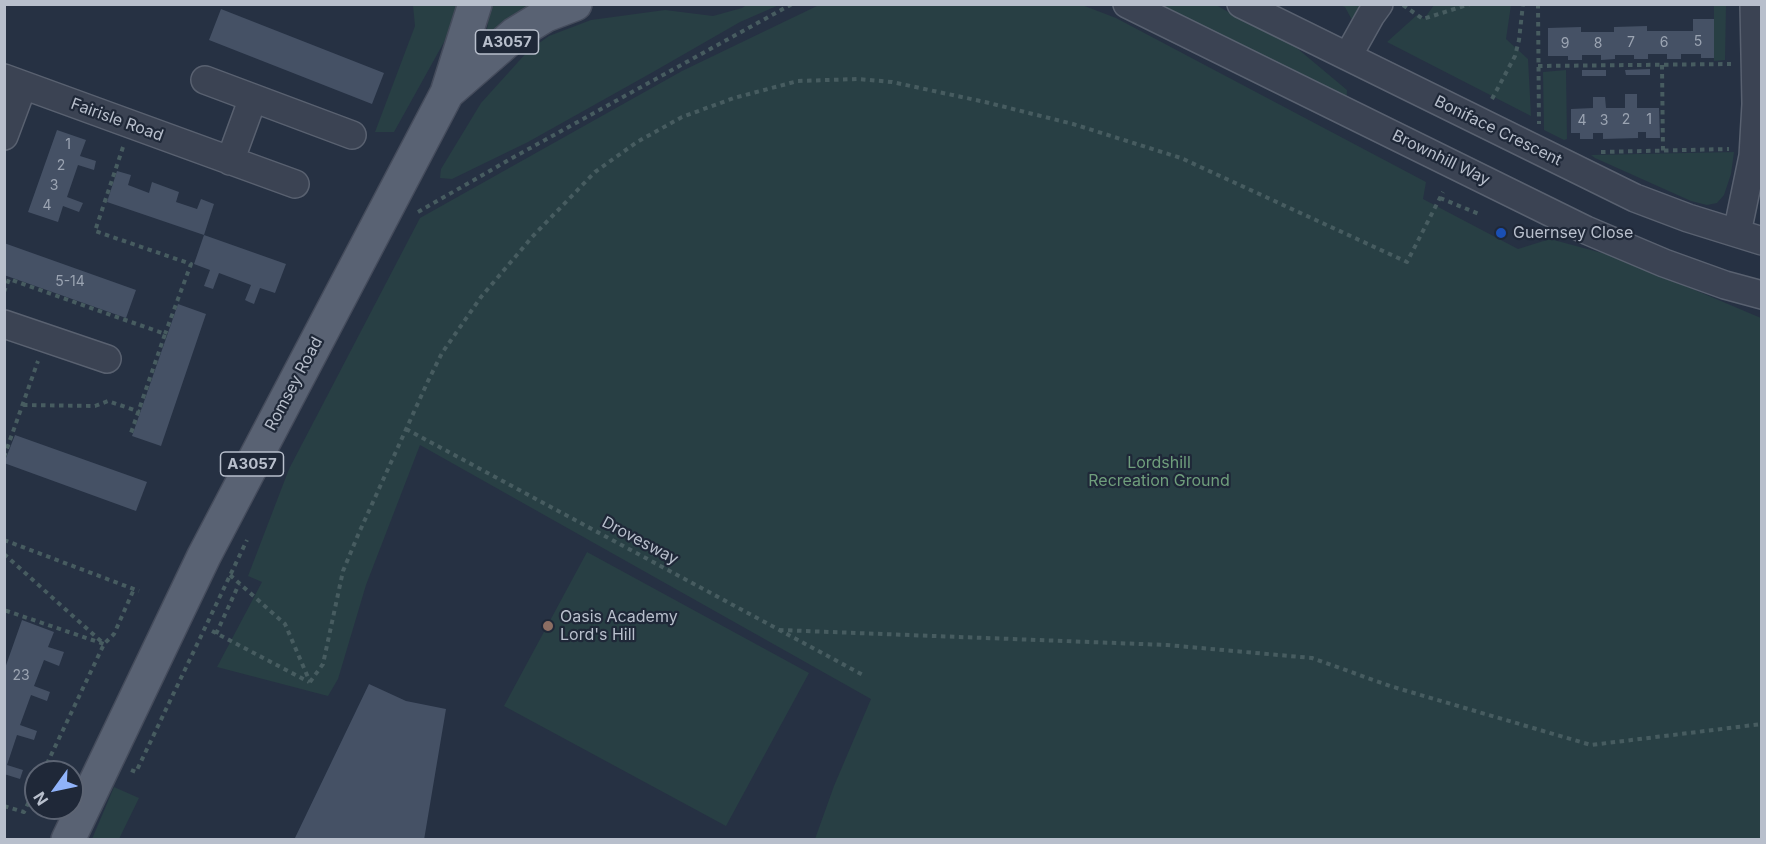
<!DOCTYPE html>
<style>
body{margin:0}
#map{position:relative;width:1766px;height:844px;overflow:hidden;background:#263143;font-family:Inter,sans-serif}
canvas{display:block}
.frame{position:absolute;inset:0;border:6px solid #b8bfcc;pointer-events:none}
.north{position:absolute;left:24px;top:760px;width:60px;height:60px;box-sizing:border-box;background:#1f2838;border:2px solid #5c6473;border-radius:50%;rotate:237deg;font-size:16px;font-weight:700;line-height:24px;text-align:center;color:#b8bfcc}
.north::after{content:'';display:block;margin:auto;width:21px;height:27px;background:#90b3fa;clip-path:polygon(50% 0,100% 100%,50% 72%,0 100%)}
</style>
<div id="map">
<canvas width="1766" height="844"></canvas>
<div class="frame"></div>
<div class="north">N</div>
</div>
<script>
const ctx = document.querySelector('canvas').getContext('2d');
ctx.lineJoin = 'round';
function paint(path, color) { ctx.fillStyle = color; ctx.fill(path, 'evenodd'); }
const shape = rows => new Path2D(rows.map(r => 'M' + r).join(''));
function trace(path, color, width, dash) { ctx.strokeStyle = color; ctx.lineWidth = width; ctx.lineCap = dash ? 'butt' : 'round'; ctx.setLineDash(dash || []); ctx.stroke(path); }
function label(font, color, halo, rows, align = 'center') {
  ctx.font = font + ' Inter,sans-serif'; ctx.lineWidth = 4.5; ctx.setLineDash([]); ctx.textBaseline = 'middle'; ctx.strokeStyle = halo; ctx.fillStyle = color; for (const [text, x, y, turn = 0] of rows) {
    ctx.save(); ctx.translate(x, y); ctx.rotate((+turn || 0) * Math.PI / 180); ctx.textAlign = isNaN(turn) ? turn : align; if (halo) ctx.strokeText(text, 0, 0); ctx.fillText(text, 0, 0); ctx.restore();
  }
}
const green = shape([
 [748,4,779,5,740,22,653,72,528,142,452,179,440,178,441,169,481,103,528,51,549,36,591,20,665,10,713,16,742,8],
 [413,5,460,5,449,33,394,132,375,132,415,26],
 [487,5,540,5,491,41,486,33,488,24],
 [819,5,1082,5,1116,18,1426,182,1423,199,1518,249,1550,239,1617,257,1761,318,1761,839,815,839,834,786,871,699,420,445,366,585,338,679,328,696,217,667,262,582,248,576,289,469,420,218,682,71],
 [1149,5,1216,5,1239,18,1292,44,1347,90,1346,107],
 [1339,5,1361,5,1352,20,1345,7],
 [1434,5,1511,5,1506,39,1528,59,1531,116,1387,42,1417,15,1424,19],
 [1714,5,1726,5,1725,60,1714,61],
 [1566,70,1567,139,1564,140,1544,130,1543,72],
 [1734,152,1731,174,1724,195,1717,203,1707,205,1691,201,1595,158,1591,155],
 [587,552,809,673,726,826,504,706],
 [114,787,139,798,119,839,92,839]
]);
const building = shape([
 [221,9,384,73,372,104,209,40],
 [1693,19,1714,19,1714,58,1701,58,1701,54,1681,54,1681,59,1667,59,1667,54,1648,54,1648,59,1634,59,1634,55,1615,55,1615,59,1601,60,1601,55,1582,55,1582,60,1568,60,1568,56,1548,56,1548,28,1581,27,1581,32,1614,32,1614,27,1647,26,1647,31,1693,31],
 [1650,69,1650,75,1626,75,1625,70],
 [1582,70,1606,70,1606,76,1582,76],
 [1625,94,1637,94,1637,108,1659,108,1660,138,1646,138,1646,132,1638,132,1638,138,1603,139,1603,133,1593,133,1593,139,1580,139,1580,133,1571,133,1571,109,1593,108,1593,97,1605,97,1606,108,1625,108],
 [57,130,86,140,80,156,96,161,94,170,78,165,67,197,83,203,79,212,63,206,58,222,28,212],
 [117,171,131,175,128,185,149,193,152,182,179,192,176,202,197,209,201,199,214,204,204,235,107,202],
 [204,235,286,264,275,293,260,288,254,304,249,302,245,300,251,285,219,273,213,289,204,286,210,270,194,264],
 [4,243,136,290,126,318,4,275],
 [178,304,206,314,161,446,132,436],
 [15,435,147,482,136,511,4,463],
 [22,620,54,632,48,647,64,652,59,666,44,660,34,686,50,692,47,701,31,695,20,725,37,731,34,740,17,735,7,765,23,770,20,779,4,774,4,671],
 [369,684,406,701,446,709,424,840,294,840]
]);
const path = shape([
 [1538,4,1539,124],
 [1403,5,1423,19,1470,4],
 [1662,65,1663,151],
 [1538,66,1731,64],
 [1492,99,1515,56,1519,40,1523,4],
 [123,147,95,231,191,264,165,334],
 [1601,152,1729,149],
 [1440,198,1479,214],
 [418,212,514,157,792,4],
 [4,292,9,279,165,334,131,433],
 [23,405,95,406,108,401,140,412],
 [406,429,863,675],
 [4,457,38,361],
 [4,540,139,591],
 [4,554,104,644,4,610],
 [230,575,285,624,310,682],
 [779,630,1167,645,1312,658,1390,686,1591,745,1762,724],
 [212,631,309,682],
 [216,634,239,584],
 [310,682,323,664,343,571,358,535,428,381,442,353,481,297,533,236,595,172,637,142,682,117,734,98,798,81,858,79,892,82,985,102,1073,124,1181,158,1407,262,1443,192],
 [131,770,136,772,247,540],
 [43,772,104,644,114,634,134,589],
 [4,806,24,812,36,787]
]);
const minor = shape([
 [1127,4,1586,230,1664,263,1725,285,1762,295],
 [1241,4,1635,198,1688,218,1762,241],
 [1348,56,1371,15,1379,4],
 [4,78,295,184],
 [205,80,352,135],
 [4,136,23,85],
 [230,161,253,98],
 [1737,233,1753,156,1756,104,1754,4],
 [4,324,107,359]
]);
const major = shape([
 [447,93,515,34,546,15,575,4],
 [68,840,204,556,447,93,475,4]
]);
const markers = [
 [1501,233,6,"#1a4fb4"],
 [548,626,6,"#8d6e63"]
];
const numberNames = [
 ["5",1698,42],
 ["7",1631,43],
 ["6",1664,43],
 ["9",1565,44],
 ["8",1598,44],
 ["2",1626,120],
 ["1",1649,120],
 ["4",1582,121],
 ["3",1604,121],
 ["1",68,145],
 ["2",61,166],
 ["3",54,186],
 ["4",47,206],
 ["5-14",70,282],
 ["23",21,676]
];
const shields = [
 [507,42,63],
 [252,464,63]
];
const shieldNames = [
 ["A3057",507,42],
 ["A3057",252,464]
];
const streetNames = [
 ["Fairisle Road",117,120,20],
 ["Boniface Crescent",1498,131,26],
 ["Brownhill Way",1441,158,26],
 ["Romsey Road",294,384,-62],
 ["Drovesway",640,541,28]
];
const poiNames = [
 ["Guernsey Close",1513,233],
 ["Oasis Academy",560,617],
 ["Lord's Hill",560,635]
];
const parkNames = [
 ["Lordshill",1159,463],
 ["Recreation Ground",1159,481]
];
paint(green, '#283f44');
paint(building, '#455165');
trace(minor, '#596170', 30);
trace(major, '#454c5c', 36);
trace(path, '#475c60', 4, [4.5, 4.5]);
trace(minor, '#3b4353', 27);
trace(major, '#596273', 33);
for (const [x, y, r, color] of markers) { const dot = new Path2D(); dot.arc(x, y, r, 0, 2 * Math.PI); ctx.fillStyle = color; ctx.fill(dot); trace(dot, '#1f2838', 2); }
label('14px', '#9ba4b2', null, numberNames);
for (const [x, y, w] of shields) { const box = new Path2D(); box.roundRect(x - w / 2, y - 12, w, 24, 4.5); ctx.fillStyle = '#1f2838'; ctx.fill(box); trace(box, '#b8bfcc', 1.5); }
label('bold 15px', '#b8bfcc', null, shieldNames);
label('16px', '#b8bfcc', '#1f2838', streetNames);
label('16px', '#b8bfcc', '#1f2838', poiNames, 'left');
label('16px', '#6f9e7c', '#1f2838', parkNames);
</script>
